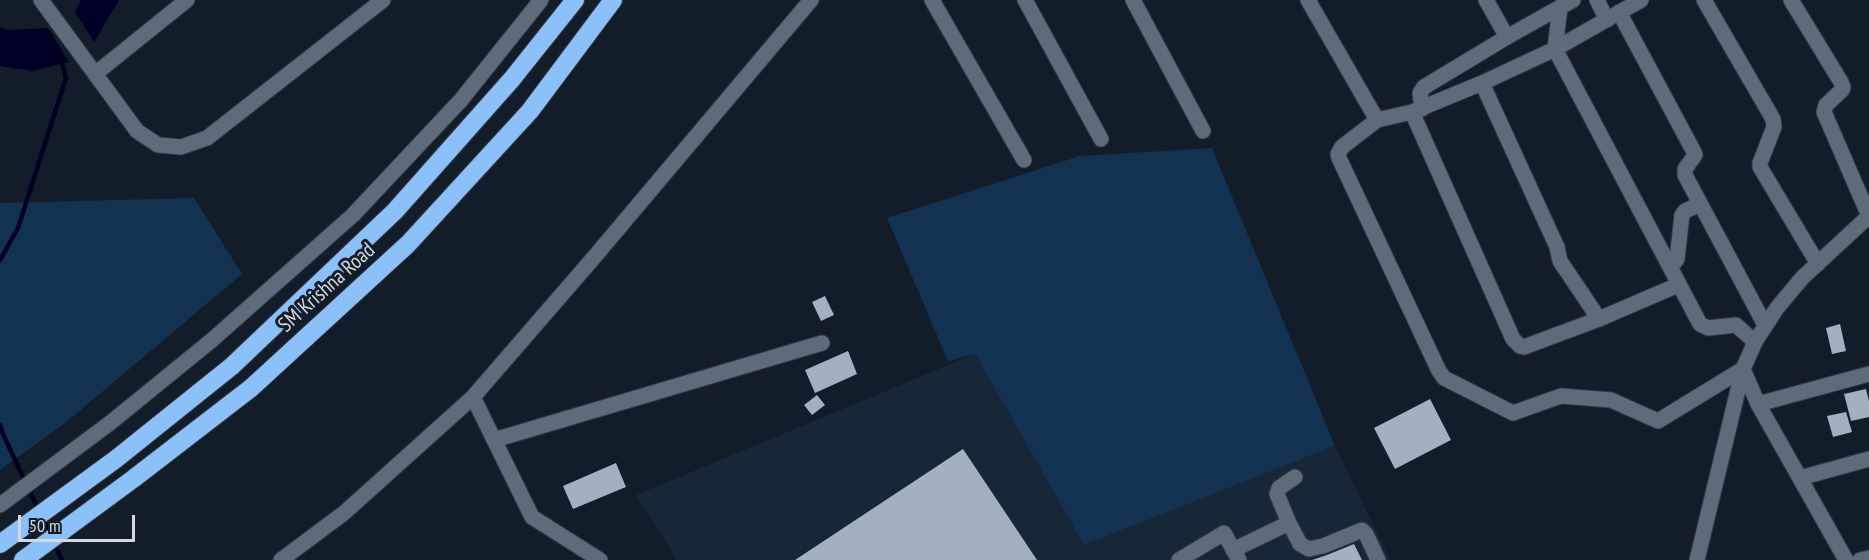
<!DOCTYPE html>
<style>
body{margin:0}
#map{position:relative;width:1869px;height:560px;overflow:hidden;background:#131d29;font-family:"PT Sans Narrow",sans-serif}
canvas{display:block}
.scale{position:absolute;left:18px;top:515px;width:117px;height:27px;box-sizing:border-box;border:3px solid #d2d9e1;border-top:0;padding-left:8px;font-size:18px;line-height:21px;white-space:nowrap;color:#d2d9e1;-webkit-text-stroke:4px #131d29;paint-order:stroke}
</style>
<div id="map">
<canvas width="1869" height="560"></canvas>
<div class="scale">50 m</div>
</div>
<script>
const ctx = document.querySelector('canvas').getContext('2d');
ctx.lineJoin = 'round';
function paint(path, color) { ctx.fillStyle = color; ctx.fill(path, 'evenodd'); }
const shape = rows => new Path2D(rows.map(r => 'M' + r).join(''));
function trace(path, color, width, dash) { ctx.strokeStyle = color; ctx.lineWidth = width; ctx.lineCap = dash ? 'butt' : 'round'; ctx.setLineDash(dash || []); ctx.stroke(path); }
function label(font, color, halo, rows, align = 'center') {
  ctx.font = font + ' "PT Sans Narrow",sans-serif'; ctx.lineWidth = 6; ctx.setLineDash([]); ctx.textBaseline = 'middle'; ctx.strokeStyle = halo; ctx.fillStyle = color; for (const [text, x, y, turn = 0] of rows) {
    ctx.save(); ctx.translate(x, y); ctx.rotate((+turn || 0) * Math.PI / 180); ctx.textAlign = isNaN(turn) ? turn : align; if (halo) ctx.strokeText(text, 0, 0); ctx.fillText(text, 0, 0); ctx.restore();
  }
}
const built = shape([
 [975,354,1084,545,1335,446,1390,560,677,560,636,495]
]);
const green = shape([
 [1212,148,1335,446,1084,545,975,354,948,361,887,218,1080,156],
 [194,198,242,274,65,423,0,470,0,203]
]);
const water = shape([
 [81,0,119,0,94,42,75,12],
 [0,27,8,30,48,28,69,62,33,71,0,66]
]);
const stream = shape([
 [0,260,18,228,66,78,61,60],
 [0,425,3,434,39,511],
 [43,519,51,536],
 [54,543,62,560]
]);
const building = shape([
 [825,296,834,315,821,321,812,302],
 [1840,324,1846,351,1832,354,1826,328],
 [848,351,857,374,815,393,805,370],
 [1866,389,1869,401,1869,417,1851,421,1844,394],
 [817,395,825,405,812,415,804,405],
 [1430,399,1451,440,1395,469,1374,428],
 [1846,412,1852,432,1833,437,1827,416],
 [963,449,1037,560,795,560],
 [616,463,626,487,573,509,563,486],
 [1354,544,1362,560,1312,560,1327,555]
]);
const minor = shape([
 [41,0,137,131,158,145,181,147,207,138,383,0],
 [932,0,1024,160],
 [1025,0,1101,139],
 [1133,0,1203,131],
 [1308,0,1377,120],
 [1486,0,1507,37],
 [1597,0,1607,20],
 [1641,0,1555,49,1482,83,1412,112,1377,120,1342,147,1338,154,1339,158,1439,371,1444,378,1513,413,1561,396,1611,400,1658,421,1743,369,1758,404,1846,560],
 [1704,0,1773,119,1774,127,1760,163,1760,167,1818,264],
 [1791,0,1841,82,1843,87,1842,90,1826,105,1824,112,1869,216],
 [1560,7,1555,49,1700,324,1708,328,1736,325,1755,342],
 [1619,12,1694,152,1695,155,1685,169,1685,175,1765,325],
 [95,74,187,0],
 [1482,83,1557,247,1560,261,1599,319],
 [1422,109,1420,93,1424,87,1507,37,1573,0],
 [1412,112,1513,339,1520,346,1524,347,1599,319,1678,285],
 [1671,267,1677,259,1682,215,1685,211,1700,204],
 [473,397,532,517,600,560],
 [1758,404,1869,374],
 [494,440,822,343],
 [1800,478,1869,459],
 [0,505,110,423,212,340,353,215,461,100,541,0],
 [1289,523,1300,544,1309,549,1323,546,1362,530,1366,534,1378,560],
 [1233,550,1289,523,1277,494,1279,488,1295,477],
 [281,560,344,513,473,397,596,255,811,0],
 [1179,560,1224,533,1239,560],
 [1697,560,1743,369,1755,342,1777,308,1802,278,1869,216],
 [1860,560,1869,558]
]);
const highway = shape([
 [0,544,116,459,232,366,395,211,512,79,575,0],
 [23,560,133,479,251,388,408,244,530,111,613,0]
]);
const streetNames = [
 ["SM Krishna Road",327,288,-42]
];
paint(built, '#182737');
paint(green, '#133251');
paint(water, '#000024');
trace(stream, '#000024', 4.5);
paint(building, '#a2b0bf');
trace(minor, '#343943', 17);
trace(highway, '#343943', 20);
trace(minor, '#5f6b79', 15);
trace(highway, '#8cc0f9', 18);
label('21px', '#d2d9e1', '#131d29', streetNames);
</script>
